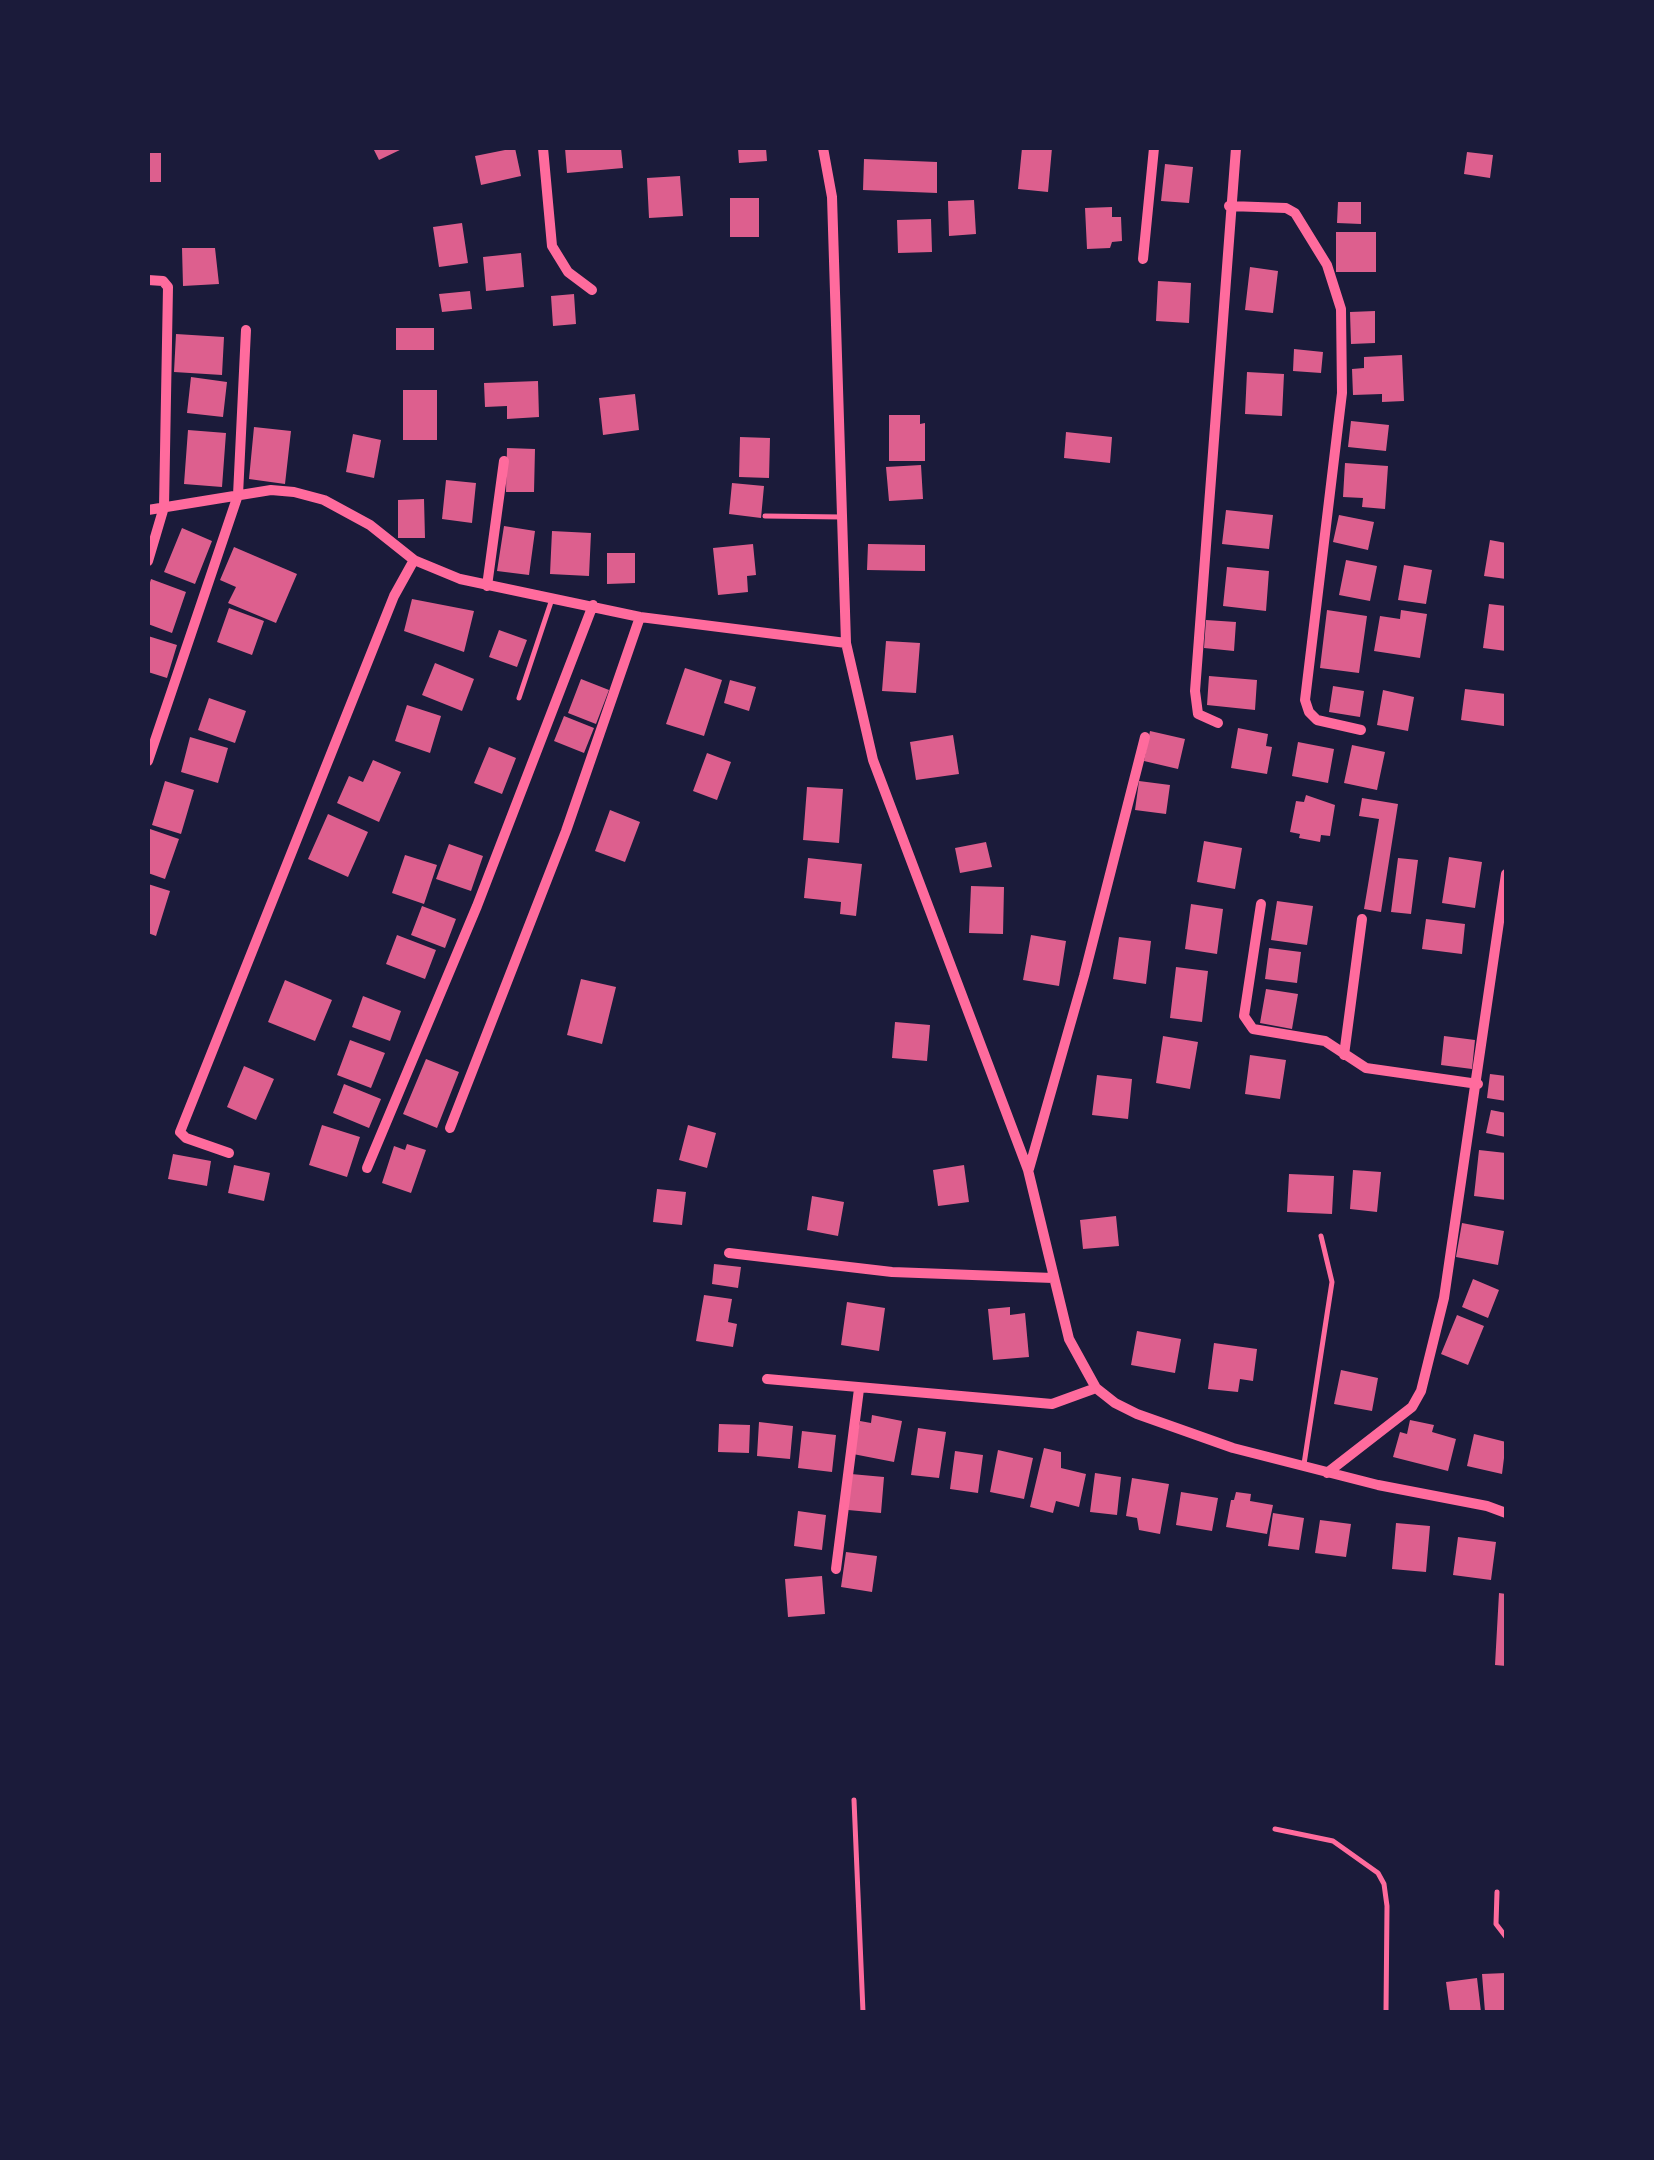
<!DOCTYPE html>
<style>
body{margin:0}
#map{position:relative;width:1654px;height:2160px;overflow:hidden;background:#1b1b3a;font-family:"Exo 2",sans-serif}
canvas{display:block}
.frame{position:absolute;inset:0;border:150px solid #1b1b3a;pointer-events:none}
</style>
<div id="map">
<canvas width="1654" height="2160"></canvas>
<div class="frame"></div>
</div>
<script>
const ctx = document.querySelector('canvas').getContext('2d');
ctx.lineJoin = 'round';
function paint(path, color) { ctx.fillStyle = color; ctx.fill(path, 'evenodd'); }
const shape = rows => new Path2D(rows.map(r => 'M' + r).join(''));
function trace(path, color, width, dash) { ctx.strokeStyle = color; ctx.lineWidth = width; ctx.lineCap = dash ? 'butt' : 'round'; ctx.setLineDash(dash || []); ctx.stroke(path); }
const building = shape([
 [373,148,404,148,379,160],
 [515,148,521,176,481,185,475,156],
 [565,148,621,148,623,168,567,173],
 [738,148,766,148,767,161,739,163],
 [1022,148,1052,148,1048,192,1018,189],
 [1467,152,1493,155,1490,178,1464,174],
 [148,153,161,153,161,182,148,182],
 [864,159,937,162,937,193,863,190],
 [1165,164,1193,167,1189,203,1161,201],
 [680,176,683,216,649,218,647,178],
 [730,198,759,198,759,237,730,237],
 [974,200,976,234,949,236,948,201],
 [1338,202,1361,202,1361,224,1337,223],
 [1112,207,1112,217,1121,217,1122,241,1112,242,1110,248,1087,249,1085,208],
 [931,219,932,252,898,253,897,220],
 [462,223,468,263,439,267,433,227],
 [1336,232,1376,232,1376,272,1336,272],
 [182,248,215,248,219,284,183,286],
 [521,253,524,287,486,291,483,257],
 [1250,267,1278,271,1273,313,1245,310],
 [1158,281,1191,283,1189,323,1156,321],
 [470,291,472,309,442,312,439,294],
 [574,294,576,324,553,326,551,296],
 [1375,311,1375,343,1351,344,1350,312],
 [396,328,434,328,434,350,396,350],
 [176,334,224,337,222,375,174,372],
 [1294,349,1323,352,1321,373,1293,371],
 [1402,355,1404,401,1382,402,1382,394,1353,395,1352,369,1364,368,1364,357],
 [1247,372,1284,374,1282,416,1245,414],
 [191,377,227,382,223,417,187,413],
 [538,381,539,417,507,419,507,406,485,407,484,383],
 [403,390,437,390,437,440,403,440],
 [635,394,639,430,603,435,599,398],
 [889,415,920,415,920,424,925,423,925,461,889,461],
 [1351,421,1389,425,1386,451,1348,447],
 [254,427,291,431,285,484,249,479],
 [188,430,226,433,222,487,184,484],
 [1066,432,1112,437,1110,463,1064,458],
 [353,434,381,440,374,478,346,472],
 [740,437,770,438,769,478,739,477],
 [507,448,535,449,534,492,506,492],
 [1345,463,1388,466,1385,509,1362,507,1363,498,1343,497],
 [921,465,923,499,889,501,886,467],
 [446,480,476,483,472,523,442,519],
 [732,483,764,486,761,518,729,514],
 [424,499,425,538,398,538,398,500],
 [1226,510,1273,515,1269,549,1222,544],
 [1339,515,1374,522,1368,550,1333,542],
 [504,526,535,531,529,575,497,571],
 [182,528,212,541,195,584,164,572],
 [552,531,591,533,589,576,550,574],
 [1490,540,1506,543,1506,579,1484,576],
 [753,544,756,575,747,576,748,592,718,595,713,548],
 [868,544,925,545,925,571,867,570],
 [234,547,297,574,276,623,228,603,236,587,220,580],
 [607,553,635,553,635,583,607,584],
 [1346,560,1377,566,1370,601,1339,595],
 [1404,565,1432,570,1426,604,1398,600],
 [1227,567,1269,571,1266,611,1223,606],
 [151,579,186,592,172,633,148,624,148,589],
 [412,599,474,611,464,652,404,631],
 [1489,604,1506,606,1506,651,1483,648],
 [229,608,264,621,252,655,217,642],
 [1327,610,1367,616,1359,673,1320,668],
 [1401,610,1427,614,1420,658,1374,651,1380,616,1400,619],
 [1206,620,1236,622,1234,651,1204,648],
 [499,630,527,640,517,667,489,657],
 [148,636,177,645,167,678,148,672],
 [886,641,920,643,916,693,882,691],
 [435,663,474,679,462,711,422,695],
 [685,668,722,680,704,736,666,724],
 [1209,676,1257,680,1255,710,1207,705],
 [581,679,609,690,596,724,568,713],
 [730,680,756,687,749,711,724,703],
 [1333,686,1364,691,1360,717,1329,712],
 [1465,689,1506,694,1504,726,1461,720],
 [1383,690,1414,697,1408,731,1377,725],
 [209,698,246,711,235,743,198,730],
 [407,705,441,716,430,753,395,741],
 [564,716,594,728,584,753,554,741],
 [1238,728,1268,734,1266,746,1272,747,1267,774,1231,768],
 [1150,731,1185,739,1178,769,1144,761],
 [953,735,959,774,916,780,910,742],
 [190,737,228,748,218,783,181,772],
 [1298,742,1334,749,1328,783,1292,776],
 [1352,745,1385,752,1377,790,1344,783],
 [489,747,516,758,502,794,474,783],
 [707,753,731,762,717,800,693,791],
 [373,760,401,772,379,822,337,803,349,776,363,782],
 [165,781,194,790,181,834,152,825],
 [1139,781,1170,785,1166,814,1135,810],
 [807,787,843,789,839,843,803,840],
 [1306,795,1335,805,1330,836,1321,835,1320,842,1299,838,1300,834,1290,832,1296,801,1304,802],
 [1362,798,1398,804,1381,912,1364,909,1379,819,1359,816],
 [610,810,640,822,625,862,595,851],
 [328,814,368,832,348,877,308,859],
 [150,829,179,839,165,879,148,873],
 [1204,841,1242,848,1235,889,1197,882],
 [986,842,992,867,960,873,955,848],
 [449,844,483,856,471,891,436,879],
 [405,855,437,865,424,904,392,893],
 [1449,857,1482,862,1475,908,1442,903],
 [808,858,862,864,856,916,840,914,841,902,804,898],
 [1398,858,1418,860,1411,914,1391,912],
 [148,884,170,891,156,936,148,933],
 [971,886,1004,887,1003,934,969,933],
 [1277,901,1313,906,1307,945,1271,940],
 [1191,904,1223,909,1217,954,1185,949],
 [422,906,456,919,445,948,411,935],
 [1426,919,1465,924,1462,954,1422,949],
 [397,935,436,950,425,979,386,964],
 [1031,935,1066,941,1059,986,1023,980],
 [1119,937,1151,941,1146,984,1113,979],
 [1269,948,1301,952,1297,983,1265,979],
 [1176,967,1208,971,1202,1022,1170,1018],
 [581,979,616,987,602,1044,567,1035],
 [285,980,332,1000,315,1041,268,1022],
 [1266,989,1298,994,1292,1029,1260,1023],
 [363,996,401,1011,390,1041,352,1027],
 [895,1022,930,1025,927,1061,892,1058],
 [1163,1036,1198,1042,1190,1089,1156,1083],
 [1444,1036,1475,1040,1472,1069,1441,1065],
 [350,1040,385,1053,371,1088,337,1075],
 [1250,1055,1286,1060,1280,1099,1245,1094],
 [426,1059,459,1072,437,1128,403,1114],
 [244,1066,274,1079,256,1120,227,1107],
 [1490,1074,1506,1076,1506,1101,1487,1098],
 [1097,1075,1132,1079,1128,1119,1092,1115],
 [344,1084,381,1099,369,1128,333,1113],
 [1491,1110,1506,1113,1506,1137,1486,1133],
 [322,1125,360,1137,347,1177,309,1165],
 [688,1125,716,1133,707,1168,679,1160],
 [407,1144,426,1150,411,1193,382,1183,394,1146,405,1150],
 [1479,1150,1506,1153,1506,1200,1474,1196],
 [173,1154,211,1161,207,1186,168,1179],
 [234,1165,270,1173,264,1201,228,1193],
 [964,1165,969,1202,938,1206,933,1170],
 [1353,1170,1381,1172,1377,1212,1350,1209],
 [1289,1174,1334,1176,1332,1214,1287,1212],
 [657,1189,686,1192,682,1225,653,1222],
 [812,1196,844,1202,838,1236,807,1230],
 [1116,1216,1119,1246,1083,1249,1080,1220],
 [1462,1223,1504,1231,1498,1265,1456,1257],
 [714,1264,741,1267,738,1288,712,1284],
 [1473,1279,1499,1290,1488,1318,1462,1307],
 [704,1295,732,1299,728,1322,737,1324,733,1347,696,1341],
 [847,1302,885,1308,879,1351,841,1345],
 [1010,1307,1010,1315,1025,1313,1029,1357,993,1360,988,1309],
 [1457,1315,1484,1326,1468,1365,1441,1354],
 [1137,1331,1181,1339,1175,1373,1131,1365],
 [1214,1343,1257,1349,1253,1381,1240,1379,1238,1392,1208,1389],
 [1341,1370,1378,1378,1372,1411,1334,1404],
 [872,1415,902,1421,894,1462,853,1454,860,1421,871,1423],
 [1410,1420,1434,1425,1432,1432,1456,1439,1448,1471,1393,1457,1400,1432,1407,1434],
 [759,1422,793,1426,790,1459,757,1456],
 [719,1424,750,1425,749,1453,718,1452],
 [918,1428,946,1432,939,1478,911,1475],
 [802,1431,836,1435,832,1472,798,1468],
 [1474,1434,1506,1442,1502,1474,1467,1466],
 [1044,1448,1061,1452,1061,1468,1086,1474,1079,1507,1056,1501,1053,1513,1030,1507],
 [998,1450,1033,1458,1024,1499,990,1492],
 [955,1451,983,1455,978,1493,950,1489],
 [1095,1473,1121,1477,1117,1515,1090,1512],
 [851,1474,884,1477,881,1513,848,1510],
 [1132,1478,1169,1484,1160,1534,1139,1530,1137,1518,1126,1516],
 [1181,1492,1218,1498,1212,1531,1176,1525],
 [1236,1492,1251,1494,1250,1501,1273,1505,1267,1534,1226,1527,1231,1500,1234,1500],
 [798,1511,826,1515,822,1550,794,1546],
 [1273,1513,1304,1518,1299,1550,1268,1546],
 [1320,1520,1351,1524,1346,1557,1315,1553],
 [1396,1523,1430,1526,1426,1572,1392,1569],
 [1458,1537,1496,1542,1491,1580,1453,1575],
 [846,1552,877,1556,872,1592,841,1587],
 [822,1576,825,1614,788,1617,785,1579],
 [1499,1593,1506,1594,1506,1666,1495,1665],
 [1506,1973,1506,2012,1485,2012,1482,1974],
 [1477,1978,1481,2012,1450,2012,1446,1982]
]);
const service = shape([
 [765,516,842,517],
 [519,698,552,599],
 [1304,1464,1332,1282,1321,1236],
 [854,1800,863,2012],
 [1275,1829,1333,1841,1378,1873,1384,1884,1387,1906,1386,2012],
 [1497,1892,1496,1924,1506,1937]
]);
const minor = shape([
 [543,148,552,246,568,272,592,290],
 [823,148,832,197,846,643,873,760,1028,1170,1069,1339,1096,1388,1115,1403,1137,1414,1233,1448,1378,1485,1487,1506,1506,1513],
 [1229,206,1286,208,1295,213,1327,265,1341,309,1342,393,1305,700,1309,712,1317,720,1361,730],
 [1143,259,1154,148],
 [148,280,163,281,168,287,164,507,148,561],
 [148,510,271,490,294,492,324,500,370,525,414,560,460,579,640,617,846,643],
 [487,586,504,461],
 [1218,723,1198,714,1195,691,1236,148],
 [148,761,238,495,246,330],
 [1261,904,1244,1016,1253,1029,1325,1041,1366,1068,1478,1084],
 [1344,1055,1362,919],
 [450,1128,566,831,640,617],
 [229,1153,186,1138,180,1132,394,596,414,560],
 [367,1168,477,906,593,605],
 [1029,1169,1084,976,1145,737],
 [729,1253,892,1272,1053,1278],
 [767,1379,1052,1404,1096,1388],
 [1327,1473,1412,1407,1421,1391,1444,1298,1506,874],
 [836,1569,859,1389]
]);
paint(building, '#dd5f8e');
trace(service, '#ff6b9d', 5);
trace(minor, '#ff6b9d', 10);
</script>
